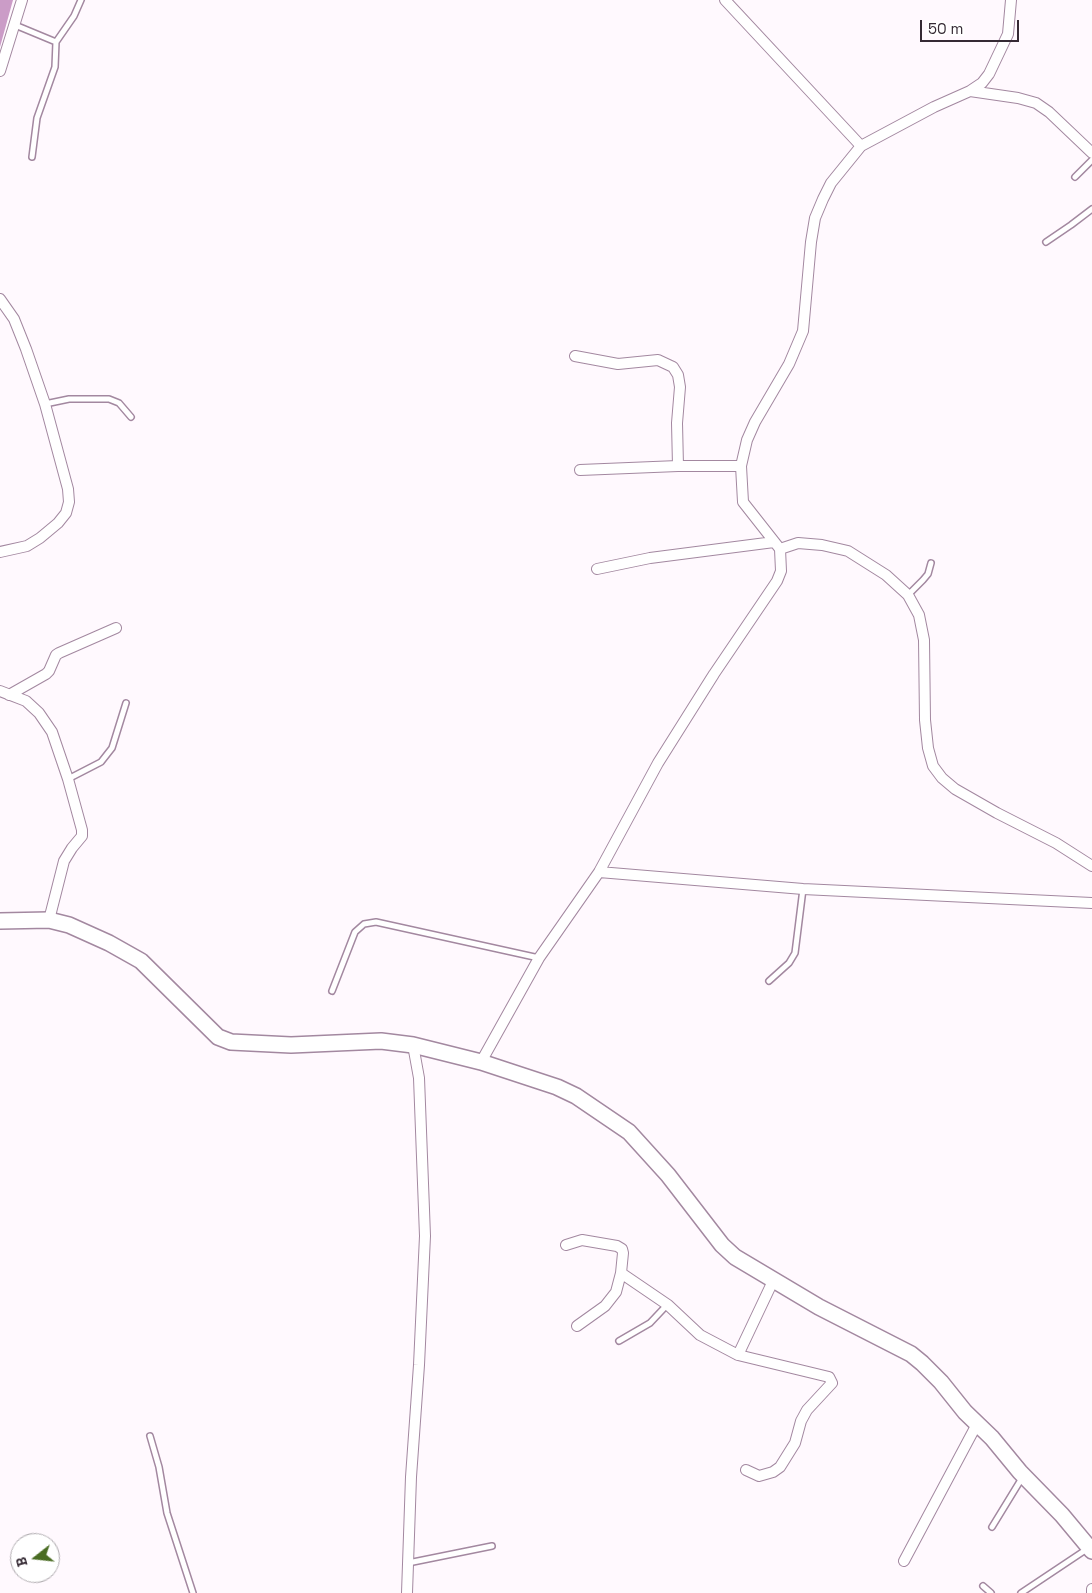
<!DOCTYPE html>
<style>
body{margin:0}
#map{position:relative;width:1092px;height:1593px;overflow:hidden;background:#fff9fe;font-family:"Space Grotesk",sans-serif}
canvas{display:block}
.north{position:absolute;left:10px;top:1533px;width:50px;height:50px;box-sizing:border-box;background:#fff;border:1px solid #aeaaae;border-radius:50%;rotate:254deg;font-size:14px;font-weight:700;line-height:20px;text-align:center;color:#352a34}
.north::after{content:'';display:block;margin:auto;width:18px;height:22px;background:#4a6c23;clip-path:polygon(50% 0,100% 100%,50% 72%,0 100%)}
.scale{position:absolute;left:920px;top:20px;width:99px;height:22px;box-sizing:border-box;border:2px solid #352a34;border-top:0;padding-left:6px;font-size:15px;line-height:18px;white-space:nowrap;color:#352a34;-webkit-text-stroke:4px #fff;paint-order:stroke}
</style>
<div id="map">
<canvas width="1092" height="1593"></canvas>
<div class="north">B</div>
<div class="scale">50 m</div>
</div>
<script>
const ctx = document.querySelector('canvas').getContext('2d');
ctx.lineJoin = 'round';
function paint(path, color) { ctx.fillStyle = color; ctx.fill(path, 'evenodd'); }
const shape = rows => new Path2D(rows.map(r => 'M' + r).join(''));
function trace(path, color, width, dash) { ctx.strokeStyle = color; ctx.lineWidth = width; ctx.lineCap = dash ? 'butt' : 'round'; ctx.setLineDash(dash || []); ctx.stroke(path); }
const water = shape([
 [0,0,13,0,0,47]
]);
const lane = shape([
 [15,25,56,42,74,16,81,0],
 [32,157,37,118,55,67,56,42],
 [1075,177,1092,160],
 [1046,242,1071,225,1092,209],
 [45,404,69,399,109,399,119,403,131,417],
 [908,595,923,580,928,574,931,563],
 [68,779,101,762,112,748,126,703],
 [769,981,789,963,795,953,803,889],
 [332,991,355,932,364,924,376,922,539,958],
 [619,1341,650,1323,667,1305],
 [150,1436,159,1467,167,1513,193,1593],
 [992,1527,1022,1478],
 [408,1563,492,1546],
 [983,1586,991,1593],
 [1021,1593,1087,1549]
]);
const street = shape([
 [725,0,861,146],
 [0,71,22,0],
 [970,91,1018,98,1036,103,1049,112,1092,153],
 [0,299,14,319,26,349,45,404,68,489,69,502,66,513,58,523,40,538,27,546,0,552],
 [575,356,618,364,658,360,673,367,678,375,680,387,677,423,678,466],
 [580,470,678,466,741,466],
 [780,549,798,543,822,545,848,551,886,575,908,595,919,615,924,640,925,720,928,748,933,766,942,778,955,789,997,813,1056,843,1092,866],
 [597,569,650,558,774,542],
 [0,691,26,701,39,713,52,732,68,779,82,830,82,836,72,848,64,861,49,920],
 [9,695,46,674,49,671,56,655,59,653,116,628],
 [599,872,803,889,1092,903],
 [481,1062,539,958,599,872,658,763,714,674,777,581,781,571,780,549,743,502,741,466,747,440,755,422,789,364,803,331,811,242,815,218,823,199,831,183,861,146,934,107,970,91,982,83,989,74,1008,34,1011,0],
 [566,1245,582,1240,617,1246,622,1249,623,1253,621,1273,668,1305,700,1335,738,1355],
 [577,1326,605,1306,616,1292,621,1273],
 [746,1470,759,1476,773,1472,780,1467,795,1443,801,1421,807,1410,832,1383,829,1377,738,1355,773,1281],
 [904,1561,977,1424],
 [407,1593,411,1477,419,1365,425,1236,419,1078,413,1045],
 [1092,1593,1092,1589]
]);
const secondary = shape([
 [0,921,49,920,69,925,109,943,141,961,218,1037,231,1042,291,1045,381,1041,413,1045,481,1062,557,1087,576,1096,629,1132,668,1175,722,1245,735,1257,819,1307,911,1354,922,1363,941,1382,965,1412,992,1438,1020,1472,1062,1515,1092,1551]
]);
paint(water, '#cb9cc7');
trace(lane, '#a388a0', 8);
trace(street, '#a388a0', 12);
trace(secondary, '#a388a0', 18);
trace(lane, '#fff', 5);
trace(street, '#fff', 10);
trace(secondary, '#fff', 15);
</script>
